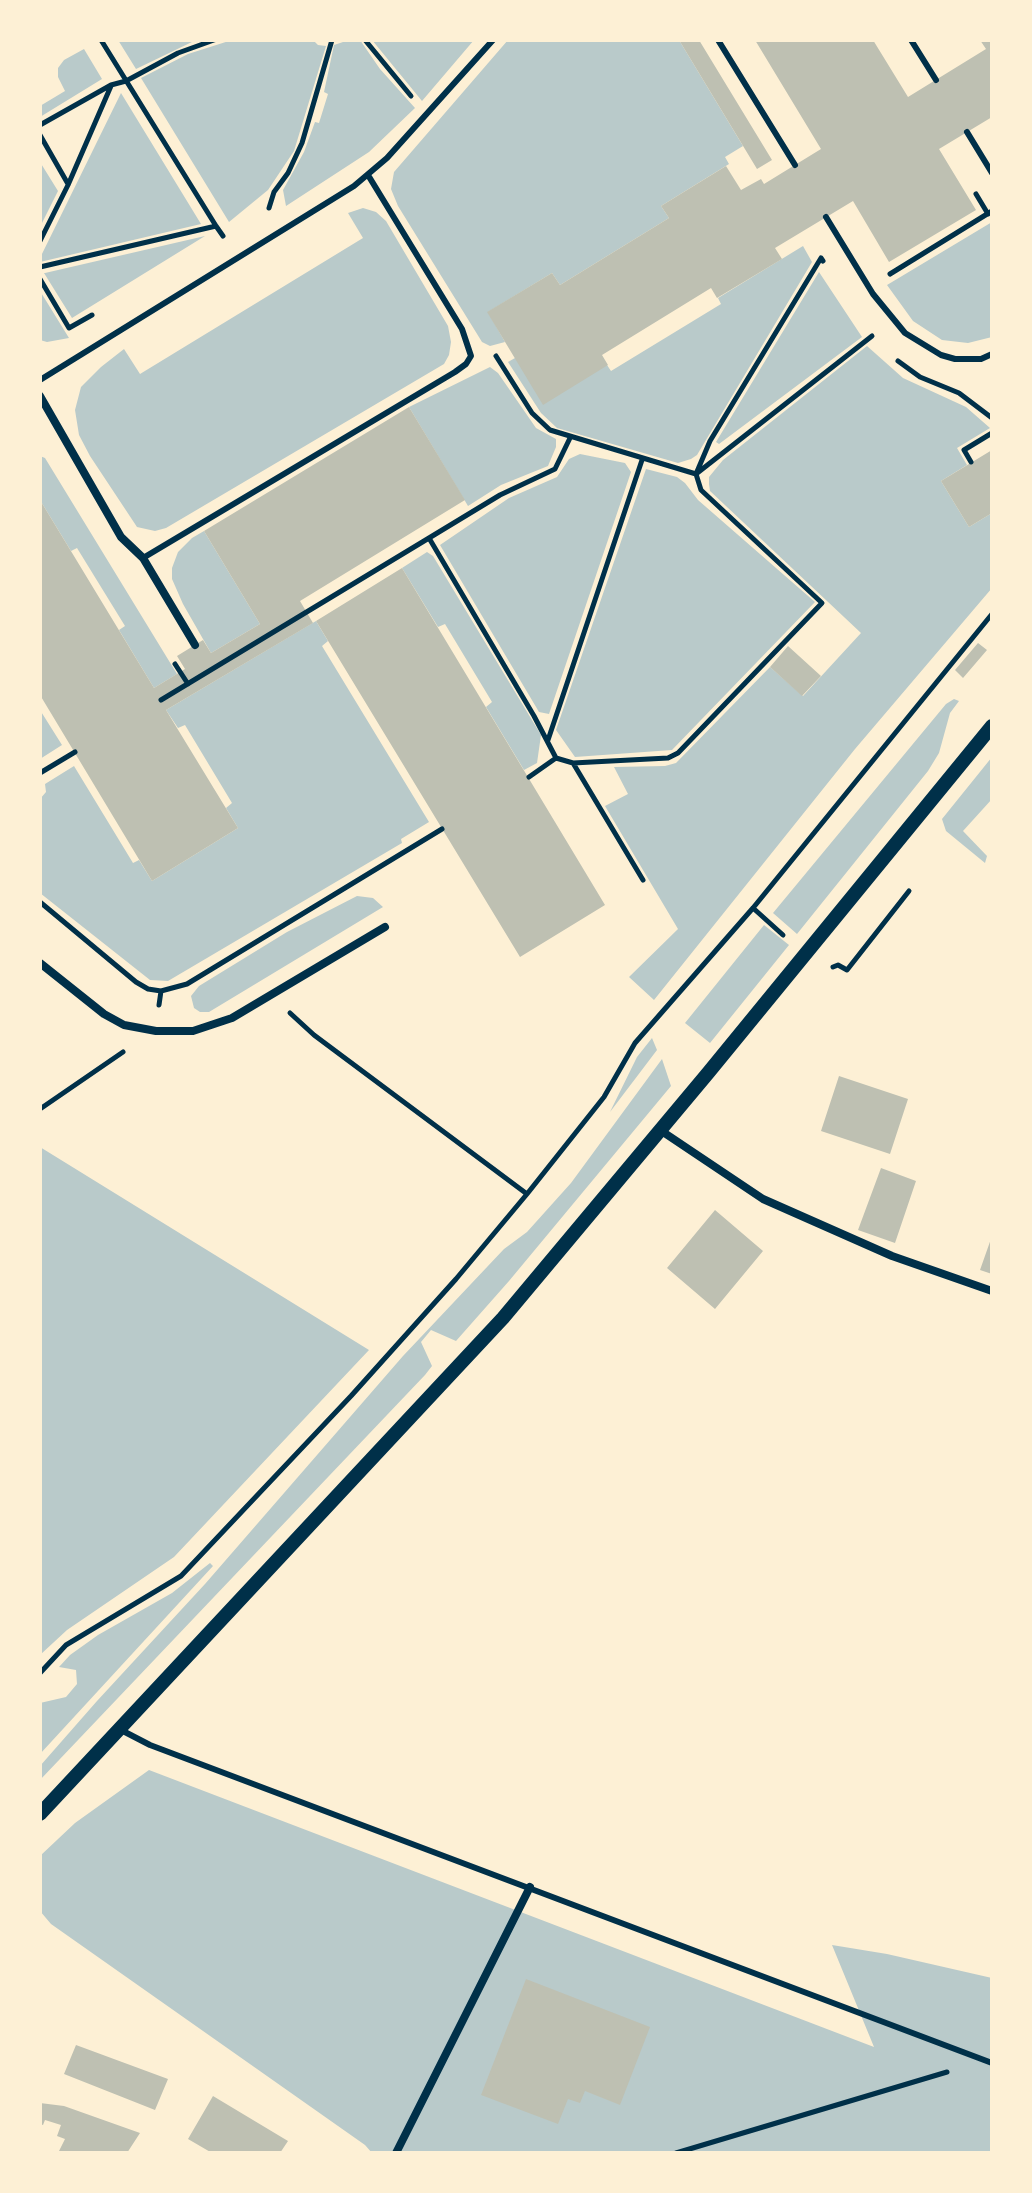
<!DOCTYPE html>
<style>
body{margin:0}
#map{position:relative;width:1032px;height:2193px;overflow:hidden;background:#fdf0d5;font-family:Poppins,sans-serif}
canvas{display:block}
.frame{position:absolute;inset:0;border:42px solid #fdf0d5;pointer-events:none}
</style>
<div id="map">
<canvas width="1032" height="2193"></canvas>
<div class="frame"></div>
</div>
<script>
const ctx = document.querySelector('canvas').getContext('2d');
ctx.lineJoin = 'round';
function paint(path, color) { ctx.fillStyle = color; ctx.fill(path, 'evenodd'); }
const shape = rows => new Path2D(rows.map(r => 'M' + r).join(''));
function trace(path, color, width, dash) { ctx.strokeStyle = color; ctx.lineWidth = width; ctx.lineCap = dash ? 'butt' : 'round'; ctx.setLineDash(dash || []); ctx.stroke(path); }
const green = shape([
 [118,40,193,40,194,41,136,69],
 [232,40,313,40,318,45,326,46,294,151,268,190,229,222,141,78,188,54],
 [349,40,360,40,380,69,415,108,369,152,286,206,283,190,304,152,315,122,319,123,328,94,324,92,334,45],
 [372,40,474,40,422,101],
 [508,40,679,40,743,146,725,157,729,164,661,206,669,218,560,285,552,273,488,312,505,342,490,346,482,342,398,206,391,189,394,172],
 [84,49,102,79,40,117,40,106,65,91,58,77,58,68,64,60],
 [121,93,201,224,40,262,40,258],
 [40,162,58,191,40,227],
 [363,208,376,212,386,221,448,326,451,342,449,355,444,364,166,528,155,531,137,527,90,456,79,435,75,410,81,387,101,367,124,349,140,374,363,238,348,213],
 [992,222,992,337,968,343,942,340,913,321,887,285],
 [205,236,72,318,44,273,45,273],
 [803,246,812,262,697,455,691,459,678,463,557,428,541,413,508,362,515,358,607,365,611,371,721,304,718,298],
 [819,272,862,337,719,444,716,442],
 [40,291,69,338,47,342,40,340],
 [867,346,903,378,966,407,990,428,957,448,967,465,941,481,969,527,992,513,992,588,855,749,654,1000,629,977,678,929,605,806,628,794,614,767,665,766,676,763,770,667,803,696,861,633,710,491,709,484,709,477,723,460],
 [490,367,498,373,536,428,556,439,556,447,548,466,501,485,468,506,409,407],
 [580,454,625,463,631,472,549,714,539,712,440,545,509,498,557,477,569,459],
 [40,456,45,458,177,674,154,688,119,630,125,626,77,548,71,551,40,500],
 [646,469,677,477,685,483,698,500,815,602,672,750,575,757,556,730],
 [204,531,260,624,211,653,183,604,172,579,172,568,178,552,192,538],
 [427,552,433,556,541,735,537,763,524,770,486,707,492,702,445,624,438,627,402,568],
 [316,621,328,641,322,646,429,822,401,839,402,843,168,981,150,980,40,893,40,799,46,792,45,784,74,766,133,863,139,860,152,881,238,828,226,808,232,803,185,725,178,728,166,710],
 [954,699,959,701,950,713,939,753,928,771,797,934,773,913,946,704],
 [40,710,62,745,40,759],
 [992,757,992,799,963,831,987,856,985,863,946,831,942,819],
 [357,896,373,898,383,907,209,1012,200,1012,194,1008,191,996,199,986,287,932],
 [764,925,789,945,710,1043,685,1023],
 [652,1038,657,1050,610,1112,637,1057],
 [662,1059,671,1086,509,1281,456,1341,431,1330,421,1342,432,1366,425,1375,40,1780,40,1766,97,1701,205,1584,403,1356,504,1249,527,1232,571,1183],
 [40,1147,369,1350,174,1557,67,1630,40,1655],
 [210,1563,213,1566,40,1754,40,1703,66,1697,77,1684,76,1670,59,1667,70,1655,98,1635,172,1593],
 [149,1770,874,2047,832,1945,887,1954,992,1978,992,2153,372,2153,365,2145,51,1924,40,1911,40,1856,75,1823]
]);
const building = shape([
 [679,40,699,40,772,160,757,169],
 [755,40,873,40,908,97,986,49,980,40,992,40,992,117,939,149,976,210,889,262,853,201,775,248,782,259,717,298,711,288,602,355,608,365,543,405,487,312,552,273,560,285,669,218,661,206,726,166,741,190,761,179,764,184,821,149],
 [409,407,465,500,300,601,313,623,166,710,238,828,152,881,40,695,40,500,154,688,185,669,177,656,203,640,211,653,260,624,204,531],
 [992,450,992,513,969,527,941,481],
 [402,568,605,905,520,957,316,621],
 [978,643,987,650,963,678,955,670],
 [788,646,821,676,802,696,770,667],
 [839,1076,908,1099,890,1154,821,1131],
 [881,1168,916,1181,895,1243,858,1230],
 [715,1210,763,1251,715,1309,667,1268],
 [992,1236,992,1274,980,1270],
 [526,1979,650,2027,620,2105,585,2091,580,2103,568,2099,558,2124,481,2095],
 [76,2045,168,2079,155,2110,64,2074],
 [213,2096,288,2141,280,2153,212,2153,188,2139],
 [40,2103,64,2106,140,2133,127,2153,58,2153,65,2139,57,2136,61,2125,45,2120,43,2125,40,2124]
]);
const path = shape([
 [101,40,216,226],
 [365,40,411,96],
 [40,125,111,85,126,81,178,53,214,40],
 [40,135,68,184],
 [976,194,988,214],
 [269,208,274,192,288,173,302,143,332,40],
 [40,241,68,185,111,86],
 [40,267,216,226,223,236],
 [890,274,992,211],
 [40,279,69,328,92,315],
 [496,356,532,413,550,430,696,474,710,441,821,258,823,261],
 [898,361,920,377,959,393,992,418],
 [570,438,555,469,500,495,429,538,534,716,556,758,573,763,643,880],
 [971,462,964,450,992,433],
 [175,664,188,684],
 [161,700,429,538],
 [548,740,642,460],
 [573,763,668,758,678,753,822,603,701,490,696,474,872,336],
 [40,773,75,752],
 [529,777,556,758],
 [40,902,136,982,148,989,161,991],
 [753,908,783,935],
 [833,967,838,965,847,970,909,891],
 [159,1005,161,991,187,984,442,829],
 [290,1013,314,1035,527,1194],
 [40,1109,123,1052],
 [40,1673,66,1645,181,1576,351,1396,456,1279,527,1194,604,1097,635,1043,753,908,992,614],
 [676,2153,947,2072]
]);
const service = shape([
 [718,40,795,165],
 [911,40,936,80],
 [967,132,992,173],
 [826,217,873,294,905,333,941,355,955,359,981,359,992,354],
 [40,380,354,186,387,158,493,40],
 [143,558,455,372,466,364,471,356,462,329,368,175],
 [121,1730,150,1745,992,2063]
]);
const minor = shape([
 [40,396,121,537,143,558,195,645],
 [40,963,104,1014,124,1025,156,1031,193,1031,232,1018,385,927],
 [660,1130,763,1199,892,1256,992,1291],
 [396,2153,530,1887]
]);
const tertiary = shape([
 [40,1814,503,1318,708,1073,992,726]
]);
paint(green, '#b9caca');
paint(building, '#bec0b2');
trace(path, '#003049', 5);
trace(service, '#003049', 6);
trace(minor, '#003049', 8);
trace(tertiary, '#003049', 14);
</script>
